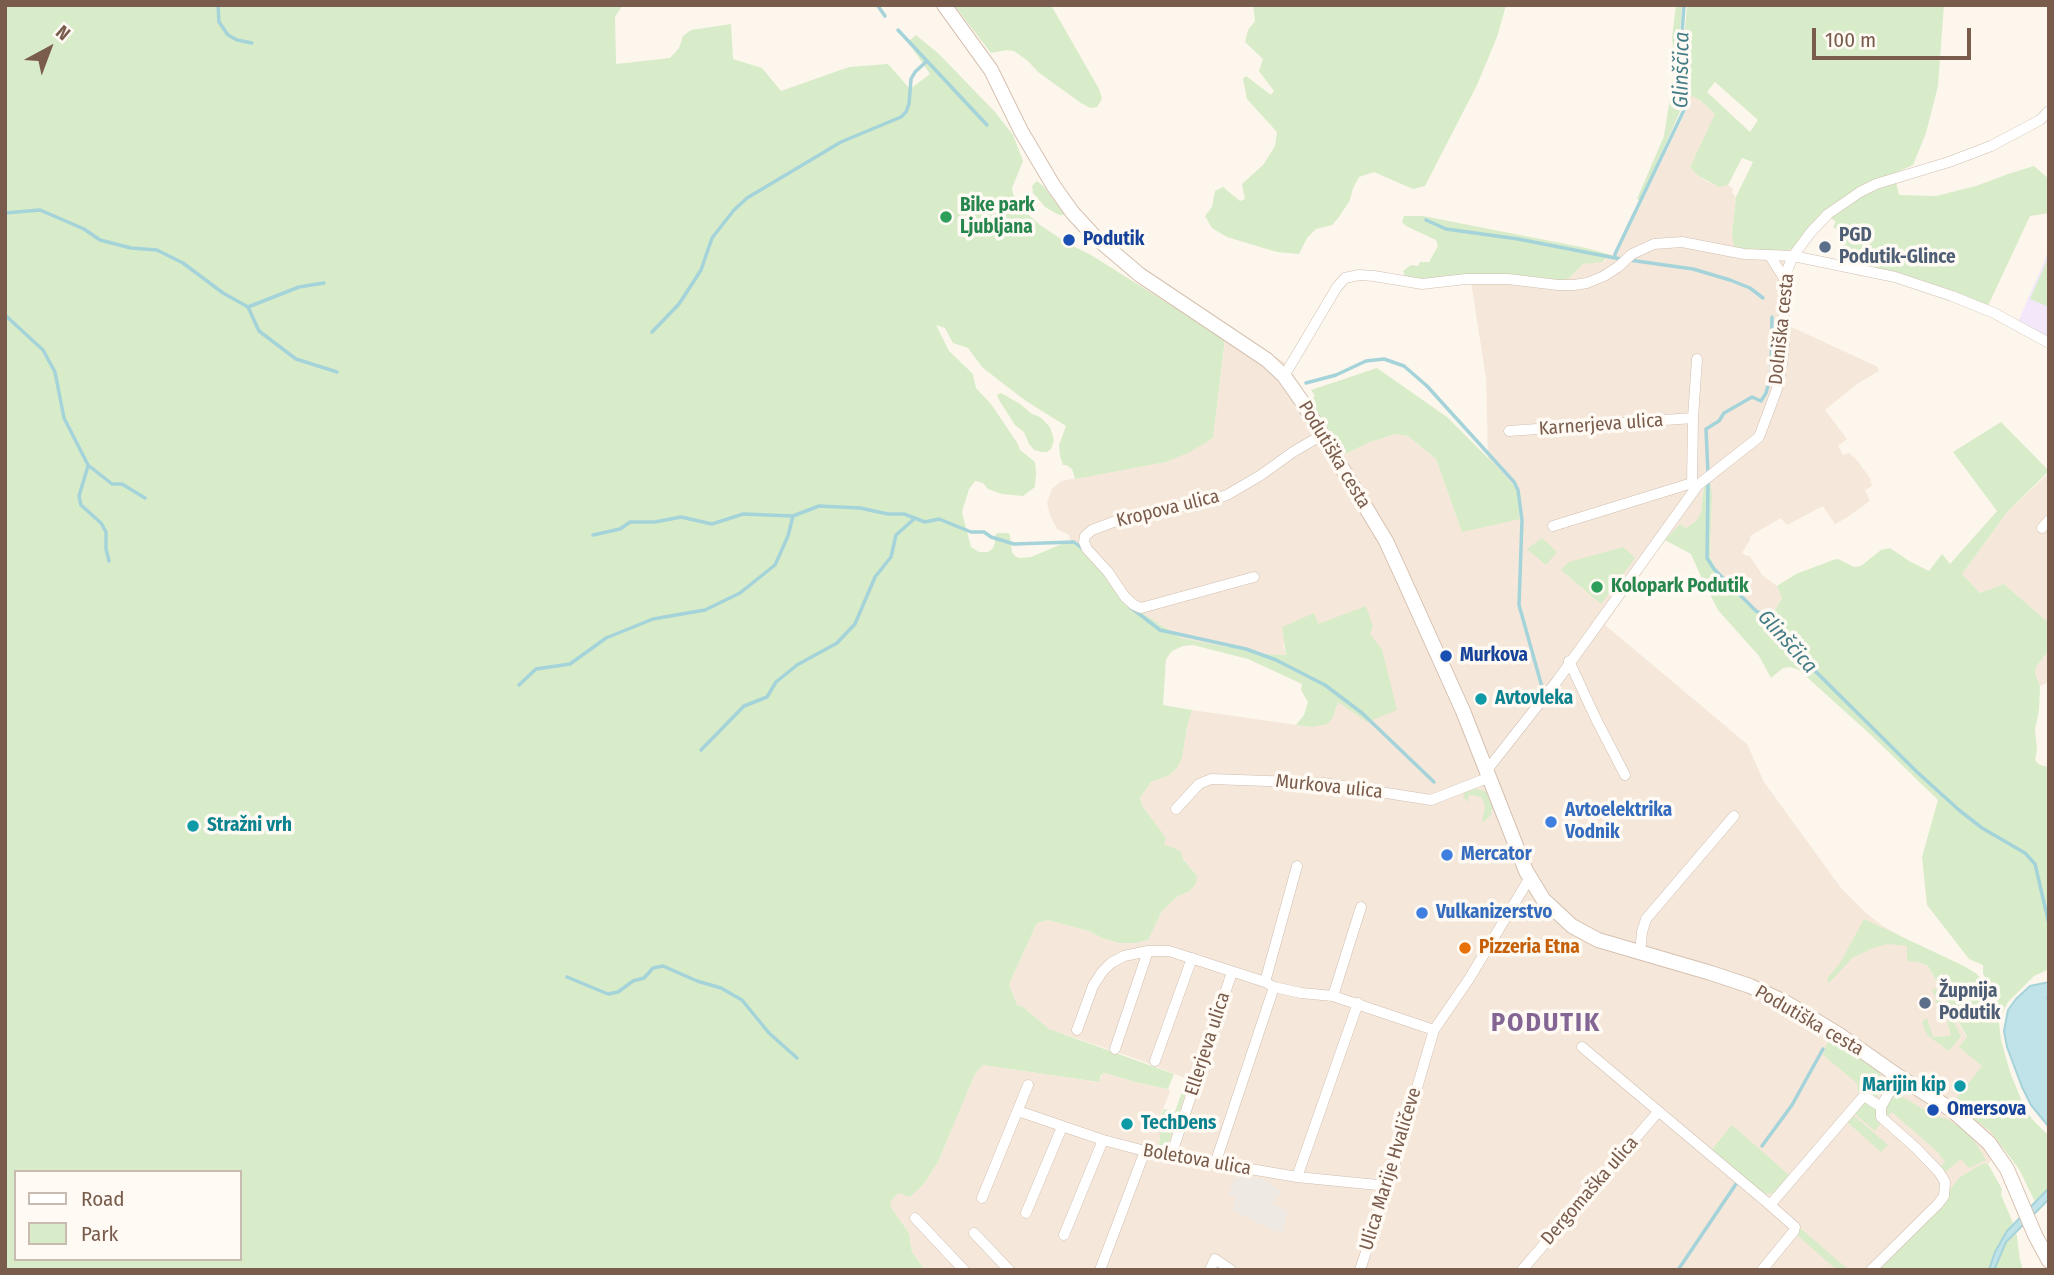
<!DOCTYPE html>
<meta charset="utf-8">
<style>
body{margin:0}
#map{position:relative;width:2054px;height:1275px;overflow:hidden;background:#fdf6ec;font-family:"Fira Sans Condensed",sans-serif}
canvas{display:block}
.frame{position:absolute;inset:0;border:7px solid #7a5c4d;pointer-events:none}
.legend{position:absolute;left:14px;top:1170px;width:228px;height:91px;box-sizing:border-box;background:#fffaf3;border:2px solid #cabbb1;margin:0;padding:9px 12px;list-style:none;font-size:21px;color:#7a5c4d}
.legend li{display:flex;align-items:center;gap:14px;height:35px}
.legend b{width:35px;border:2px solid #cabbb1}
.north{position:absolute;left:14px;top:14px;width:70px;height:70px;-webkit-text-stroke:5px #fffaf3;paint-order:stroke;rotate:41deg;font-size:19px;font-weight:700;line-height:28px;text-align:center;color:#7a5c4d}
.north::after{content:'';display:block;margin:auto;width:24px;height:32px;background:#7a5c4d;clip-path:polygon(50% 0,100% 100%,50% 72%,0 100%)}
.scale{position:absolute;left:1812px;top:28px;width:159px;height:32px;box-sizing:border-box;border:4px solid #7a5c4d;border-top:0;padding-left:9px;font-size:21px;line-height:24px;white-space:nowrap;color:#7a5c4d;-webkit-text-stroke:5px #fffaf3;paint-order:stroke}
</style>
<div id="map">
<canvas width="2054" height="1275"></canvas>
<div class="frame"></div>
<ul class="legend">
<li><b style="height:9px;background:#fff"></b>Road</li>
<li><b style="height:19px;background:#d8ecc9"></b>Park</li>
</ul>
<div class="north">N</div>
<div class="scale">100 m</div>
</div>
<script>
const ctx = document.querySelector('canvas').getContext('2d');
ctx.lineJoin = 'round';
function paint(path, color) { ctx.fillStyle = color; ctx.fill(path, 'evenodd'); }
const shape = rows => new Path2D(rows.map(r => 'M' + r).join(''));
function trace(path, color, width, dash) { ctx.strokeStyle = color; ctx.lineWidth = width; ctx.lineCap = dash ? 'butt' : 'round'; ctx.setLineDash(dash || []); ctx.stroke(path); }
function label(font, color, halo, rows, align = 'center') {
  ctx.font = font + ' "Fira Sans Condensed",sans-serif'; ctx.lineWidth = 7; ctx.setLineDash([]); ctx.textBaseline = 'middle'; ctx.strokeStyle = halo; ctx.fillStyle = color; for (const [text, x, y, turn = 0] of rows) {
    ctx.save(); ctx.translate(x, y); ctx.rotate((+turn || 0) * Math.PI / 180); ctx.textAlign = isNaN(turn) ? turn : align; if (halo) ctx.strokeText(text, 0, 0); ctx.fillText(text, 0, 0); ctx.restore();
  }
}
const residential = shape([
 [1690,94,1705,104,1716,114,1690,167,1697,175,1708,182,1719,187,1728,185,1733,189,1732,193,1736,197,1732,233,1779,252,1792,249,1796,261,1788,282,1787,325,1878,367,1879,371,1857,384,1825,410,1847,439,1838,446,1843,455,1849,453,1856,459,1870,478,1872,486,1865,490,1870,501,1846,518,1835,524,1823,506,1787,525,1781,518,1750,536,1750,540,1742,553,1747,556,1749,555,1763,576,1777,586,1782,598,1773,613,1764,617,1755,612,1728,585,1715,567,1710,556,1712,495,1704,485,1701,513,1696,521,1686,528,1680,524,1665,540,1605,625,1747,744,1764,782,1841,888,1866,913,1883,926,1908,940,1918,962,1928,966,1982,1066,1973,1117,1990,1131,2003,1147,1988,1164,1984,1163,1879,1270,925,1270,912,1252,909,1233,892,1209,890,1202,898,1193,910,1197,924,1184,938,1162,975,1074,983,1065,1098,1082,1104,1073,1135,1082,1168,1089,1170,1092,1159,1119,1161,1127,1159,1145,1190,1080,1137,1059,1049,1029,1023,1007,1017,1005,1009,984,1037,923,1048,920,1089,931,1102,938,1119,943,1135,943,1148,940,1162,911,1178,896,1190,891,1197,876,1175,848,1164,846,1165,838,1143,807,1140,798,1151,782,1170,775,1177,768,1182,758,1187,727,1192,710,1311,727,1333,717,1338,702,1385,666,1382,649,1317,624,1314,614,1283,644,1286,655,1266,654,1233,644,1227,647,1181,638,1141,612,1084,551,1071,542,1069,535,1057,529,1050,516,1047,503,1052,489,1061,481,1166,462,1213,438,1227,324,1285,363,1297,380,1341,456,1370,442,1396,434,1408,436,1436,459,1462,532,1516,488,1488,458,1486,378,1470,276,1569,278,1583,264,1605,261,1608,257,1608,254,1616,255,1687,109],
 [2049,473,2049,623,2004,584,1980,593,1962,574,2008,511],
 [2049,650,2049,682,2040,686,2035,673,2036,667]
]);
const industrial = shape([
 [1234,1177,1261,1178,1281,1191,1274,1204,1288,1211,1282,1234,1233,1211,1235,1196,1229,1195]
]);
const education = shape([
 [2049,250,2049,341,2018,322]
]);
const green = shape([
 [5,5,623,5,615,17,616,64,670,58,679,48,683,36,691,30,731,24,733,59,762,68,781,91,849,67,888,64,910,89,930,74,908,42,916,35,939,54,995,112,1013,135,1023,161,1012,188,1013,194,1022,209,1040,225,1067,243,1091,255,1225,339,1213,438,1190,452,1166,462,1075,479,1072,469,1066,465,1063,465,1060,456,1059,445,1066,426,1026,401,1001,382,982,367,968,348,953,343,945,328,936,325,949,351,973,374,976,388,991,404,1018,444,1020,450,1035,462,1036,472,1035,487,1023,496,1002,494,988,489,983,483,975,481,969,489,962,512,971,547,979,552,988,552,993,548,995,543,994,537,997,533,1008,533,1010,535,1012,552,1015,556,1019,558,1031,557,1062,544,1071,542,1084,551,1141,612,1181,638,1227,647,1232,644,1266,654,1286,655,1282,627,1314,613,1318,624,1366,606,1373,627,1370,634,1382,649,1397,710,1367,722,1338,702,1333,717,1328,724,1311,727,1296,725,1304,715,1308,702,1301,690,1302,684,1248,659,1193,645,1183,646,1172,651,1166,659,1163,705,1192,710,1187,727,1182,758,1177,768,1170,775,1151,782,1140,798,1143,807,1166,838,1164,845,1175,848,1181,852,1183,859,1197,876,1196,883,1190,891,1178,896,1162,911,1148,940,1135,943,1119,943,1102,938,1089,931,1048,920,1037,923,1009,984,1017,1005,1023,1007,1049,1029,1174,1074,1168,1089,1135,1082,1105,1073,1101,1075,1099,1082,983,1065,975,1074,938,1162,924,1184,910,1197,898,1193,890,1202,892,1209,909,1233,912,1252,925,1270,5,1270],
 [16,1172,240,1172,240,1259,16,1259],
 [954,5,1051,5,1099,89,1102,99,1097,107,1090,108,1081,103,1038,72,1028,61,1014,51,1007,50,991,53],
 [1253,5,1506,5,1497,37,1477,85,1425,186,1413,189,1374,172,1359,177,1353,188,1350,200,1339,217,1332,225,1316,229,1307,238,1299,254,1277,252,1227,237,1212,228,1205,216,1212,207,1215,191,1223,187,1240,201,1245,199,1242,184,1263,165,1275,146,1277,132,1247,99,1243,79,1246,76,1271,95,1274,91,1259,71,1263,59,1245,42,1248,30,1255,21],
 [1676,5,1682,5,1679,50,1683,67,1682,107,1640,201,1637,199,1664,136,1675,66,1672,38],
 [1687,5,1944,5,1938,86,1926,133,1913,165,1865,186,1792,249,1779,252,1737,250,1734,246,1732,233,1736,197,1753,162,1742,158,1728,185,1719,187,1697,175,1690,167,1715,114,1701,101,1690,95,1688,96,1687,64,1683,55],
 [1715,82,1758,120,1750,132,1707,92],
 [2034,166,2049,179,2049,213,2030,216,1987,308,1838,262,1847,236,1833,227,1836,222,1830,217,1864,194,1896,182,1899,195,1936,196,1976,186,2011,173],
 [1037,181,1045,188,1065,215,1059,215,1045,207,1033,193,1032,186],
 [1404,216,1423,216,1586,248,1608,254,1608,257,1602,262,1583,264,1569,278,1556,282,1409,280,1405,276,1403,271,1411,265,1418,266,1420,262,1429,262,1438,246,1436,240,1406,226,1402,222],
 [2049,256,2049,307,2030,299],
 [1377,368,1447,417,1499,469,1516,488,1520,519,1462,532,1436,459,1408,436,1396,434,1370,442,1341,456,1308,401,1315,396,1311,390],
 [1001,393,1020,404,1032,414,1040,417,1050,427,1054,440,1051,449,1047,452,1041,452,1034,450,1029,444,1024,432,1015,425,999,400,997,395],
 [2001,422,2049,471,2008,511,1962,574,1980,593,2004,584,2049,623,2049,650,2036,667,2035,673,2040,686,2039,710,2035,730,2037,749,2035,760,2040,765,2049,767,2049,969,2034,976,2008,1002,2002,1014,1983,973,1983,965,1969,959,1927,905,1922,857,1938,800,1871,735,1799,670,1790,667,1783,668,1771,678,1759,656,1718,610,1702,579,1691,554,1665,540,1680,524,1686,528,1696,521,1701,513,1704,485,1706,482,1710,482,1712,495,1710,557,1715,567,1728,585,1755,612,1764,616,1773,613,1782,598,1777,586,1796,574,1833,560,1838,559,1854,567,1861,566,1881,550,1890,548,1909,561,1929,571,1942,554,1950,564,1997,511,1953,452],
 [1542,538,1557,552,1546,565,1527,549],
 [1623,547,1635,558,1601,604,1561,570,1569,562],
 [1474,788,1487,792,1493,807,1490,816,1482,823,1485,805,1481,797,1469,795,1468,802,1463,797,1465,791],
 [1864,919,1964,966,1977,974,1990,995,1999,1023,2001,1040,2010,1072,2023,1104,2032,1119,2049,1136,2049,1188,2035,1202,2019,1169,1990,1131,1953,1103,1982,1066,1959,1047,1967,1037,1928,966,1918,962,1907,961,1907,946,1888,944,1873,948,1852,958,1829,983,1827,981,1828,977,1840,963],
 [1935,988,1961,1036,1949,1051,1927,1035,1922,1022,1927,1018,1933,1037,1951,1036,1946,1016,1940,1005,1938,1005,1935,1001,1936,999,1932,990],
 [1829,1039,1879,1071,1883,1081,1877,1097,1866,1097,1858,1091,1857,1083,1823,1055],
 [1186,1079,1190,1080,1170,1139,1167,1145,1163,1147,1159,1145,1161,1127,1159,1119,1164,1109,1175,1112],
 [1895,1094,1897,1094,1935,1116,1947,1119,1963,1129,1975,1142,1986,1160,1969,1168,1961,1159,1945,1172,1940,1167,1945,1161,1939,1155,1940,1154,1892,1112,1886,1118,1884,1114,1885,1109,1891,1096],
 [1866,1101,1876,1108,1876,1115,1880,1124,1875,1131,1854,1113],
 [1852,1114,1888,1145,1881,1152,1846,1121],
 [1732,1125,1789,1175,1789,1179,1777,1193,1760,1194,1710,1152],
 [1984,1163,1988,1164,2002,1189,2001,1195,2013,1223,2007,1231,1995,1252,1989,1270,1879,1270,1914,1234,1960,1177],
 [1801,1229,1849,1270,1837,1270,1797,1235,1776,1260,1797,1230],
 [2016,1230,2020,1260,2023,1270,1994,1270,2006,1242]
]);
const water = shape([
 [2049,982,2049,994,2047,998,2049,1000,2049,1127,2031,1105,2022,1087,2007,1047,2004,1031,2008,1010,2016,999,2030,986,2049,982],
 [2049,1188,2049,1199,2006,1242,1994,1270,1989,1270,1995,1252,2007,1231,2049,1188]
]);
const stream = shape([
 [218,5,219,22,228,35,237,40,252,43],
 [1684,5,1681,50,1684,67,1685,108,1615,254,1615,258,1693,269,1730,280,1750,288,1763,298],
 [878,6,885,16],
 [898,30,987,125],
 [5,213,40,210,84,229,100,240,131,248,157,250,183,263,223,293,248,307,259,331,296,359,337,372],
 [1426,220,1446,229,1518,239,1615,258],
 [248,307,299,287,324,283],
 [5,315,43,350,55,372,64,418,88,465,112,484,122,484,145,498],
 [652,332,679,304,701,270,712,238,734,210,747,198,841,142,901,117,906,112,909,104,911,79,915,72,927,61],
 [1306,383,1336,375,1366,361,1384,359,1404,366,1427,386,1514,482,1518,490,1522,520,1519,605,1542,687],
 [88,466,79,496,81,505,101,523,106,532,106,549,109,561],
 [1708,474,1706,429,1719,421,1724,413,1752,397,1761,401,1766,393,1771,375,1772,317],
 [1708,482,1707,558,1714,569,1756,611,1764,615,1771,628,1785,644,1796,652,1917,772,1959,810,1982,828,2025,853,2035,864,2049,924],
 [593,535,620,529,630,522,655,522,681,517,712,524,743,514,793,516,819,506,860,508,888,514,904,514,925,522,939,519,971,532,984,532,991,537,1014,544,1074,542,1084,550],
 [1130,607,1160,630,1246,649,1276,660,1325,685,1362,713,1434,782],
 [519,685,536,669,570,664,606,638,653,619,705,610,740,593,775,565,788,536,793,516],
 [701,750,744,706,767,697,776,682,797,665,837,643,855,624,875,577,891,557,896,535,914,519],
 [567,977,608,994,618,992,633,981,644,978,653,968,663,966,697,981,721,988,742,1000,769,1033,797,1058],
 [1762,1146,1792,1105,1823,1049],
 [1678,1270,1736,1184]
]);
const street = shape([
 [1770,256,1784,278],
 [1697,359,1693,418,1692,483,1697,485],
 [1284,376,1337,287,1345,278,1359,275,1374,276,1422,284,1466,279,1508,279,1558,285,1574,285,1587,283,1604,276,1618,267,1632,254,1654,244,1682,242,1744,254,1793,256,1895,277,1952,296,1994,313,2049,343],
 [1509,431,1693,418],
 [1553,526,1692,483],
 [2042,528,2049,520],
 [1254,577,1141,608,1134,605,1125,597,1108,572,1087,549,1084,542,1085,536,1092,530,1124,518,1207,501,1227,495,1261,475,1293,452,1322,435],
 [1569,661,1596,719,1625,775],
 [1487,770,1557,681,1698,485,1759,437,1777,389,1782,364,1784,344,1784,278,1793,256,1811,232,1828,214,1860,192,1876,184,1949,162,1991,146,2040,120,2049,111],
 [1176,809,1199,784,1211,779,1323,783,1431,800,1490,777],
 [1640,954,1642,932,1646,919,1734,816],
 [1265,982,1297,866],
 [1333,996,1361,907],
 [1077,1030,1093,986,1102,972,1111,963,1124,956,1148,951,1169,951,1265,982,1274,987,1301,993,1333,996,1434,1030],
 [1582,1047,1770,1205],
 [1115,1049,1148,951],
 [1155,1061,1192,958],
 [1018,1111,1103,1140,1145,1151,1297,1177,1388,1186],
 [1171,1156,1232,972],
 [1215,1164,1274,987],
 [1297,1177,1358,1003],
 [982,1198,1028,1085],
 [1026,1213,1062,1127],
 [915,1218,964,1270],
 [974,1233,1009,1270],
 [1064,1235,1103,1140],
 [1100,1270,1145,1151],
 [1210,1270,1215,1259,1231,1270],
 [1360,1270,1388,1186,1434,1030,1469,979,1529,879],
 [1522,1270,1658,1112],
 [1762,1270,1794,1231,1795,1227,1770,1205,1862,1098,1866,1097,1881,1107,1898,1076],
 [1871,1270,1938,1204,1944,1196,1945,1182,1939,1172,1916,1148,1881,1117,1881,1107]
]);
const secondary = shape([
 [944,5,991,70,1021,131,1053,185,1072,212,1094,236,1140,275,1267,360,1284,376,1303,403,1386,541,1403,578,1463,711,1526,871,1543,899,1572,926,1598,940,1711,973,1750,986,1785,1002,1838,1034,1898,1076,1952,1110,1989,1143,2007,1169,2035,1235,2049,1261]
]);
const markers = [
 [946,217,7,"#2e9e5b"],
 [1069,240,7,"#1a4fb4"],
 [1825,247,7,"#5c6f8a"],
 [1597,587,7,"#2e9e5b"],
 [1446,656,7,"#1a4fb4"],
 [1481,699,7,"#0f9aa8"],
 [1551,822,7,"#3f7fe0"],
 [193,826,7,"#0f9aa8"],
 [1447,855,7,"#3f7fe0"],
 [1422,913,7,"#3f7fe0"],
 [1465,948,7,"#e8710a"],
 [1925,1003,7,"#5c6f8a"],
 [1960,1086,7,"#0f9aa8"],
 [1933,1110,7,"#1a4fb4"],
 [1127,1124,7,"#0f9aa8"]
];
const leisureNames = [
 ["Bike park",960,206],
 ["Ljubljana",960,228],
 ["Kolopark Podutik",1611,587]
];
const serviceNames = [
 ["PGD",1839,236],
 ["Podutik-Glince",1839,258],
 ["Župnija",1939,992],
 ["Podutik",1939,1014]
];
const transitNames = [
 ["Podutik",1083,240],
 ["Murkova",1460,656],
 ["Omersova",1947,1110]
];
const streetNames = [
 ["Dolniška cesta",1782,329,-84],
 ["Karnerjeva ulica",1601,425,-4],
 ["Podutiška cesta",1334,455,59],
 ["Kropova ulica",1168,509,-14],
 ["Murkova ulica",1329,787,6],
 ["Podutiška cesta",1809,1021,30],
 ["Ellerjeva ulica",1208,1044,-72],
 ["Boletova ulica",1197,1160,10],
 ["Ulica Marije Hvaličeve",1391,1169,-73],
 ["Dergomaška ulica",1590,1191,-49]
];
const cultureNames = [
 ["Avtovleka",1495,699],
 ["Stražni vrh",207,826],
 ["Marijin kip",1946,1086,"right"],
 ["TechDens",1141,1124]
];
const shopNames = [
 ["Avtoelektrika",1565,811],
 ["Vodnik",1565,833],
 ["Mercator",1461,855],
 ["Vulkanizerstvo",1436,913]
];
const foodNames = [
 ["Pizzeria Etna",1479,948]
];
const waterNames = [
 ["Glinščica",1682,70,-89],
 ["Glinščica",1787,642,48]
];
const districtNames = [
 ["PODUTIK",1546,1024]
];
paint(residential, '#f5e8da');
paint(industrial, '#efe9e4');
paint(education, '#f3e8fa');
paint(green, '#d8ecc9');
paint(water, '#bfe3e8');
trace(water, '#a5d3da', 2);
trace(stream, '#a5d3da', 3.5);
trace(street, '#d1beb0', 11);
trace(secondary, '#d6c0b0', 16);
trace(street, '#fff', 10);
trace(secondary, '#fff', 14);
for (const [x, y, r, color] of markers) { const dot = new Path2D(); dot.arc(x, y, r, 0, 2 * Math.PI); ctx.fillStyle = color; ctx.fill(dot); trace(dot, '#fffaf3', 2.5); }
label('bold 19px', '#27864d', '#fffaf3', leisureNames, 'left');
label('bold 19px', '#4e5e75', '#fffaf3', serviceNames, 'left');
label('bold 19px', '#164399', '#fffaf3', transitNames, 'left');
label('19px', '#7a5c4d', '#fffaf3', streetNames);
label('bold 19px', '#0d838f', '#fffaf3', cultureNames, 'left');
label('bold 19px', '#366cbe', '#fffaf3', shopNames, 'left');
label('bold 19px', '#c56008', '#fffaf3', foodNames, 'left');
label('italic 21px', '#437c86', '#fffaf3', waterNames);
ctx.letterSpacing = '2px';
label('bold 26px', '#846695', '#fffaf3', districtNames);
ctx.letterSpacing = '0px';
</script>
